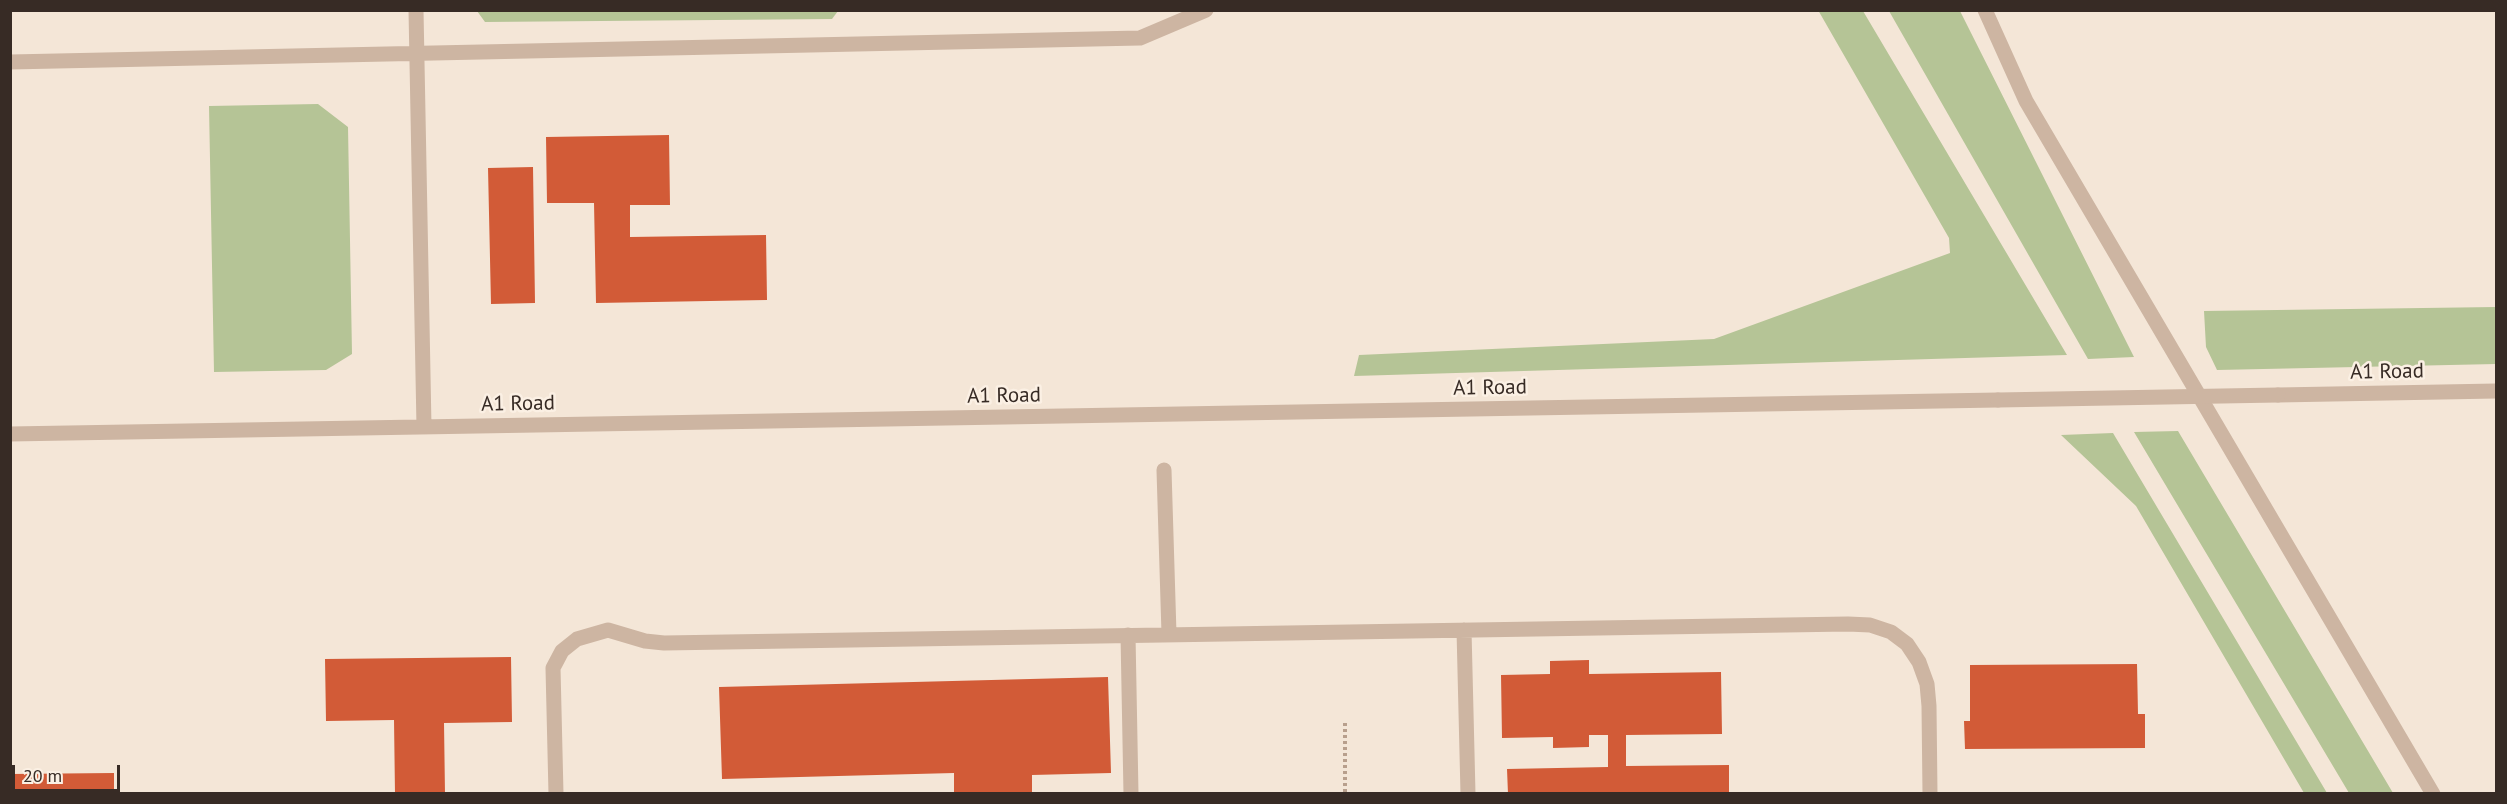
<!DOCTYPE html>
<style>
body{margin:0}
#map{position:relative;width:2507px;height:804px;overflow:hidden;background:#f4e6d7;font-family:"PT Sans",sans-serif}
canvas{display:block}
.frame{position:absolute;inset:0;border:12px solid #372b25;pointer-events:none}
.scale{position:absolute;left:12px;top:765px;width:108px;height:27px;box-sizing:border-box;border:3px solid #372b25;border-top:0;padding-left:8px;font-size:18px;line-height:21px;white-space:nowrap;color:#372b25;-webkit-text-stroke:4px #fbf0e4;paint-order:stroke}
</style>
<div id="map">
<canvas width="2507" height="804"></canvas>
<div class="frame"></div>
<div class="scale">20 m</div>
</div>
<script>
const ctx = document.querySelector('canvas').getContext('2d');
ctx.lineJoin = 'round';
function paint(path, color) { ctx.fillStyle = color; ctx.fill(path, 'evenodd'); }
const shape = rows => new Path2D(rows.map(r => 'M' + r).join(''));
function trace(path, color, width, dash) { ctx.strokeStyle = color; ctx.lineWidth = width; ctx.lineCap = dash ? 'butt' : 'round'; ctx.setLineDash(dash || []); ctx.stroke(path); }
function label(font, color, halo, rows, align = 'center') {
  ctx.font = font + ' "PT Sans",sans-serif'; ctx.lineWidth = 5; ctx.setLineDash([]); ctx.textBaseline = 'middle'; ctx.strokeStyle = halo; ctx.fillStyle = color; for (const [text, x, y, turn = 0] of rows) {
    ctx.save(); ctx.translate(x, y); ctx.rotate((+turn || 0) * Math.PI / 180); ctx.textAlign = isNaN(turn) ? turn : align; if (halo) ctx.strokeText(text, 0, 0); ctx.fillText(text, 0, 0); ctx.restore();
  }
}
const green = shape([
 [1818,10,1863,11,2067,355,1354,376,1359,355,1714,339,1950,253,1949,238],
 [477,11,838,11,832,19,485,22],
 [1889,11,1960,11,2134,357,2088,359],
 [318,104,348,127,352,354,326,370,214,372,209,106],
 [2496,307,2496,364,2217,370,2206,347,2204,311],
 [2178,431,2393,793,2349,793,2134,432],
 [2113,433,2327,793,2304,793,2136,506,2061,435]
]);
const building = shape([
 [669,135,670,205,630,205,630,237,766,235,767,300,596,303,594,203,547,203,546,137],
 [533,167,535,303,491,304,488,168],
 [511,657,512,722,444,723,445,794,395,794,394,720,326,721,325,659],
 [1589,660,1589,674,1721,672,1722,734,1626,735,1626,766,1729,765,1729,794,1508,794,1507,769,1608,767,1608,735,1589,735,1589,747,1553,748,1553,737,1502,738,1501,675,1550,674,1550,661],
 [2137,664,2138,714,2145,714,2145,748,1965,749,1964,721,1970,721,1970,665],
 [1108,677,1111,773,1032,775,1032,794,954,794,954,773,722,779,719,687],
 [114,773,114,794,10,794,10,774]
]);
const path = shape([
 [1345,723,1345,794]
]);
const service = shape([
 [416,10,424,427],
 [1985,10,2026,101,2433,794],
 [10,62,1140,38,1206,10],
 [2278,395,2496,391],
 [10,434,1998,400],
 [1164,470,1169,634],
 [1464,630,1468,794],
 [1128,635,1131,794],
 [556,794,553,668,562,651,577,639,608,630,645,641,664,643,1848,624,1870,625,1891,632,1907,644,1919,662,1927,684,1929,706,1930,794]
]);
const serviceBridge = shape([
 [1998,400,2278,395]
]);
const streetNames = [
 ["A1 Road",2387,372,-1],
 ["A1 Road",1490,388,-1],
 ["A1 Road",1004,396,-1],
 ["A1 Road",518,404,-1]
];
paint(green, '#b5c496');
paint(building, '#d25b37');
trace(path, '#b89f8c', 4, [3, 3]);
trace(service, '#cdb5a2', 15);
trace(serviceBridge, '#cdb5a2', 15);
label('21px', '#372b25', '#fbf0e4', streetNames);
</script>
